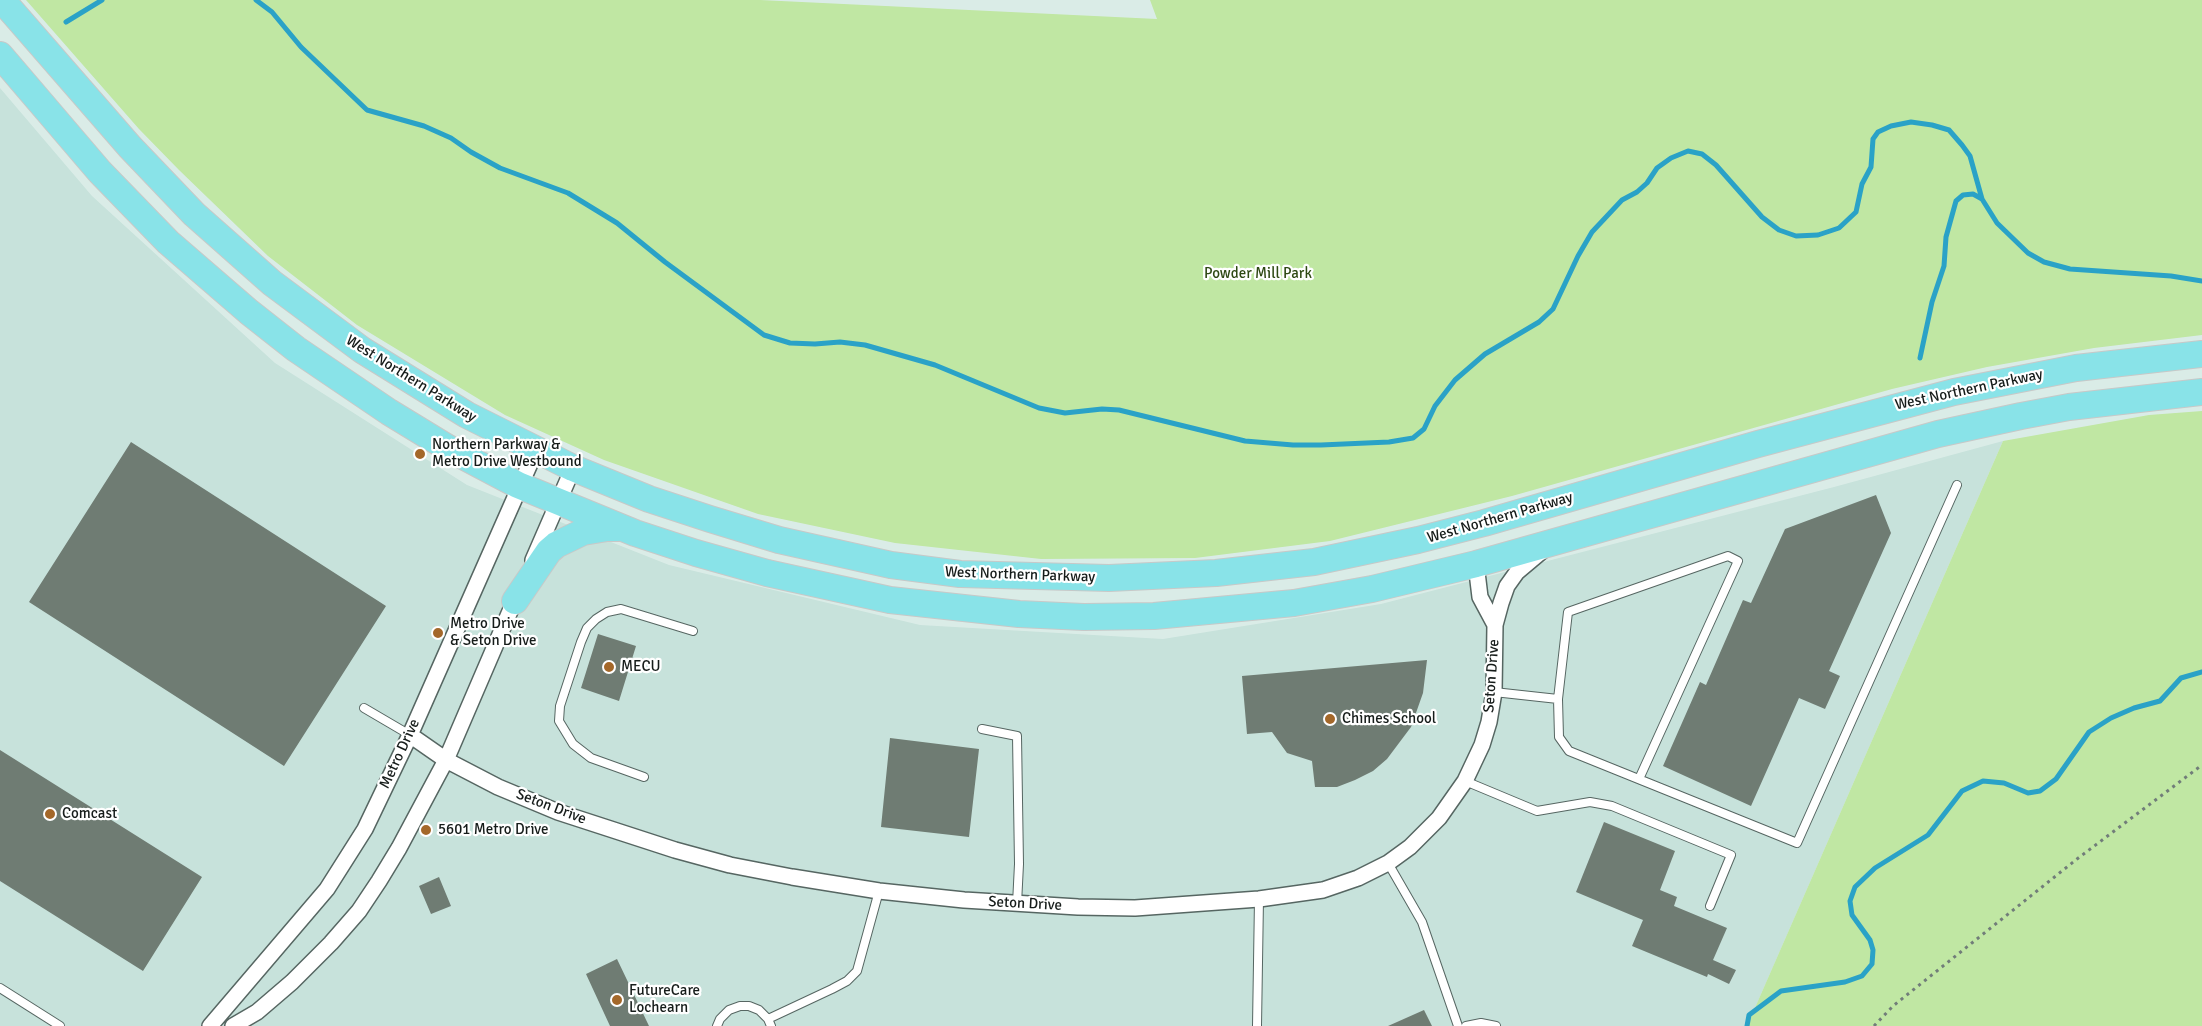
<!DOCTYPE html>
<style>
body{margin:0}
canvas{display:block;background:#daece7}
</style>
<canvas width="2202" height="1026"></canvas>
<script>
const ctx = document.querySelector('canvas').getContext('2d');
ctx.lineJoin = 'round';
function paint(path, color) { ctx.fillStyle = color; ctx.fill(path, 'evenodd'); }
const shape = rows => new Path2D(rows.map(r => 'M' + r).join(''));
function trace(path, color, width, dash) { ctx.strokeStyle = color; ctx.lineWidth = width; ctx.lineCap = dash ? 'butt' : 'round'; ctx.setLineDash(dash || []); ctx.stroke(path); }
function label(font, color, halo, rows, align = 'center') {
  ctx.font = font + ' Signika,sans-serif'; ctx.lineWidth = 4.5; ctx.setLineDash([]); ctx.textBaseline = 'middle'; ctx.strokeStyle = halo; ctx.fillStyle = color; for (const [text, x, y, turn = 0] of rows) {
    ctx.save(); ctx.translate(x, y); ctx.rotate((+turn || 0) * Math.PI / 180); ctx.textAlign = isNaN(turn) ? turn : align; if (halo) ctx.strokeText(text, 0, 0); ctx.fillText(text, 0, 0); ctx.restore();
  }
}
const built = shape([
 [0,88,92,196,275,363,467,485,669,565,920,625,1163,639,1381,604,1834,487,2003,441,1747,1026,0,1026]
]);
const green = shape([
 [26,0,760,0,1157,19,1150,0,2202,0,2202,335,2094,348,1987,367,1892,389,1512,496,1330,541,1195,558,1041,559,895,543,758,514,604,460,505,415,357,325,268,256,179,170,139,129],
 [2202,411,2202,1026,1747,1026,2003,441,2149,415]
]);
const stream = shape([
 [256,0,272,12,301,47,367,110,424,126,451,138,471,152,500,168,568,193,617,223,665,262,764,335,790,343,815,344,840,342,865,345,935,365,1039,408,1065,413,1102,409,1119,410,1245,441,1293,445,1321,445,1389,442,1413,438,1424,429,1435,406,1455,380,1485,354,1539,322,1553,309,1578,256,1592,232,1622,200,1637,192,1647,183,1657,168,1671,158,1688,151,1702,154,1716,165,1762,217,1779,230,1796,236,1818,235,1839,228,1856,212,1862,184,1871,167,1873,139,1878,132,1891,126,1911,122,1932,125,1949,130,1962,145,1970,156,1982,199,1997,223,2028,253,2044,262,2070,269,2171,276,2202,281],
 [66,22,102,0],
 [1920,358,1932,302,1944,266,1946,237,1956,201,1963,195,1973,194,1982,199],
 [1747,1026,1749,1015,1781,991,1845,982,1862,976,1872,964,1873,950,1870,940,1852,915,1850,901,1855,887,1875,868,1928,835,1962,791,1983,781,2004,783,2028,793,2040,791,2056,779,2089,732,2111,718,2134,708,2160,701,2181,678,2202,672]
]);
const building = shape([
 [131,442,386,606,284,766,29,602],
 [1876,495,1891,533,1829,671,1840,676,1825,709,1799,698,1751,806,1663,766,1700,682,1706,685,1743,600,1751,603,1785,529],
 [598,634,636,646,619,701,581,688],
 [1427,660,1423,693,1411,727,1387,759,1373,771,1355,780,1337,787,1315,787,1312,761,1287,753,1272,732,1247,734,1242,676],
 [890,738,979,749,969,837,881,827],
 [0,750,202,877,143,971,0,881],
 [1604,822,1675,851,1660,890,1677,897,1674,906,1727,928,1713,960,1736,970,1729,984,1708,974,1707,977,1632,946,1643,920,1576,892],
 [439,877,451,906,431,914,419,886],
 [617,959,649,1026,610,1026,586,974],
 [1424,1010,1432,1026,1388,1026]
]);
const path = shape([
 [1874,1026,1893,1006,2077,859,2202,765]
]);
const service = shape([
 [1494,692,1558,699,1559,737,1569,751,1797,843,1957,485],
 [1558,699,1568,612,1728,556,1738,561,1639,779],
 [364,708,410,735],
 [982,729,1017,736,1019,864,1017,904],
 [644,777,591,758,573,744,559,721,560,706,581,642,587,628,596,619,607,612,621,609,693,631],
 [1465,781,1537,811,1590,802,1612,806,1731,855,1710,906],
 [1388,863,1422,922,1458,1026],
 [0,988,60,1026],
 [768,1019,832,989,847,981,857,971,879,891],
 [717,1026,720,1019,729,1010,740,1006,749,1006,759,1010,768,1019,771,1026],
 [1257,1026,1259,899],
 [1466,1026,1481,1023,1496,1026]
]);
const minor = shape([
 [533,560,573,468],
 [1476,564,1480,597,1495,625],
 [410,735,446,760,498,787,558,812,675,850,730,865,792,877,879,891,964,900,1078,907,1135,908,1259,899,1323,890,1358,878,1388,863,1410,847,1439,818,1465,781,1482,745,1489,722,1494,692,1495,625,1501,603,1507,586,1517,572,1542,551],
 [210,1026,327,889,365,829,410,735,536,450],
 [233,1026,257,1012,292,982,331,943,359,911,379,881,399,848,446,760,517,595]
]);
const primary = shape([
 [2,0,130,147,194,214,272,283,362,350,467,415,573,468,649,499,710,519,779,540,891,565,960,574,1109,578,1216,573,1314,562,1418,540,1484,523,1758,444,1954,392,2076,368,2202,354],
 [0,55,100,172,168,242,249,312,296,349,389,412,448,448,518,485,635,533,696,553,767,573,890,600,1019,614,1084,617,1154,616,1294,603,1372,589,1476,564,1938,434,2021,416,2069,407,2202,392],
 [515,601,549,551,556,545,583,532,607,528,617,528]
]);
const markers = [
 [420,454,6,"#a4682a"],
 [438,633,6,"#a4682a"],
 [609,667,6,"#a4682a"],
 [1330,719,6,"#a4682a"],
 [50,814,6,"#a4682a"],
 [426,830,6,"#a4682a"],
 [617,1000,6,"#a4682a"]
];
const parkNames = [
 ["Powder Mill Park",1258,274]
];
const streetNames = [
 ["West Northern Parkway",411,379,32],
 ["West Northern Parkway",1969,390,-12],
 ["West Northern Parkway",1500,518,-16],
 ["West Northern Parkway",1020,575,2],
 ["Seton Drive",1492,676,-86],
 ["Metro Drive",400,754,-65],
 ["Seton Drive",551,807,21],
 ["Seton Drive",1025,904,3]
];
const poiNames = [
 ["Northern Parkway &",432,445],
 ["Metro Drive Westbound",432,462],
 ["Metro Drive",450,624],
 ["& Seton Drive",450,641],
 ["MECU",621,667],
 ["Chimes School",1342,719],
 ["Comcast",62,814],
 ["5601 Metro Drive",438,830],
 ["FutureCare",629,991],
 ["Lochearn",629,1008]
];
paint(built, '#c7e2db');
paint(green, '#c0e7a3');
trace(stream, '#2aa2c7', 5);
paint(building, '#6f7c73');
trace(service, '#566662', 10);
trace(minor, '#566662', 18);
trace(primary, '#c7c9c8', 28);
trace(path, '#717d79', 3, [3, 4.5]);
trace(service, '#fff', 8);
trace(minor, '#fff', 15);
trace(primary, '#89e3e8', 26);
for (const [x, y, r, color] of markers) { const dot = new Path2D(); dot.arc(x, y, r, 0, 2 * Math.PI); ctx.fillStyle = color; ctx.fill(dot); trace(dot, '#fff', 2); }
label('15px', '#2e4913', '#fff', parkNames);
label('15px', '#161c1a', '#fff', streetNames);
label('15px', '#161c1a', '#fff', poiNames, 'left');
</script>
